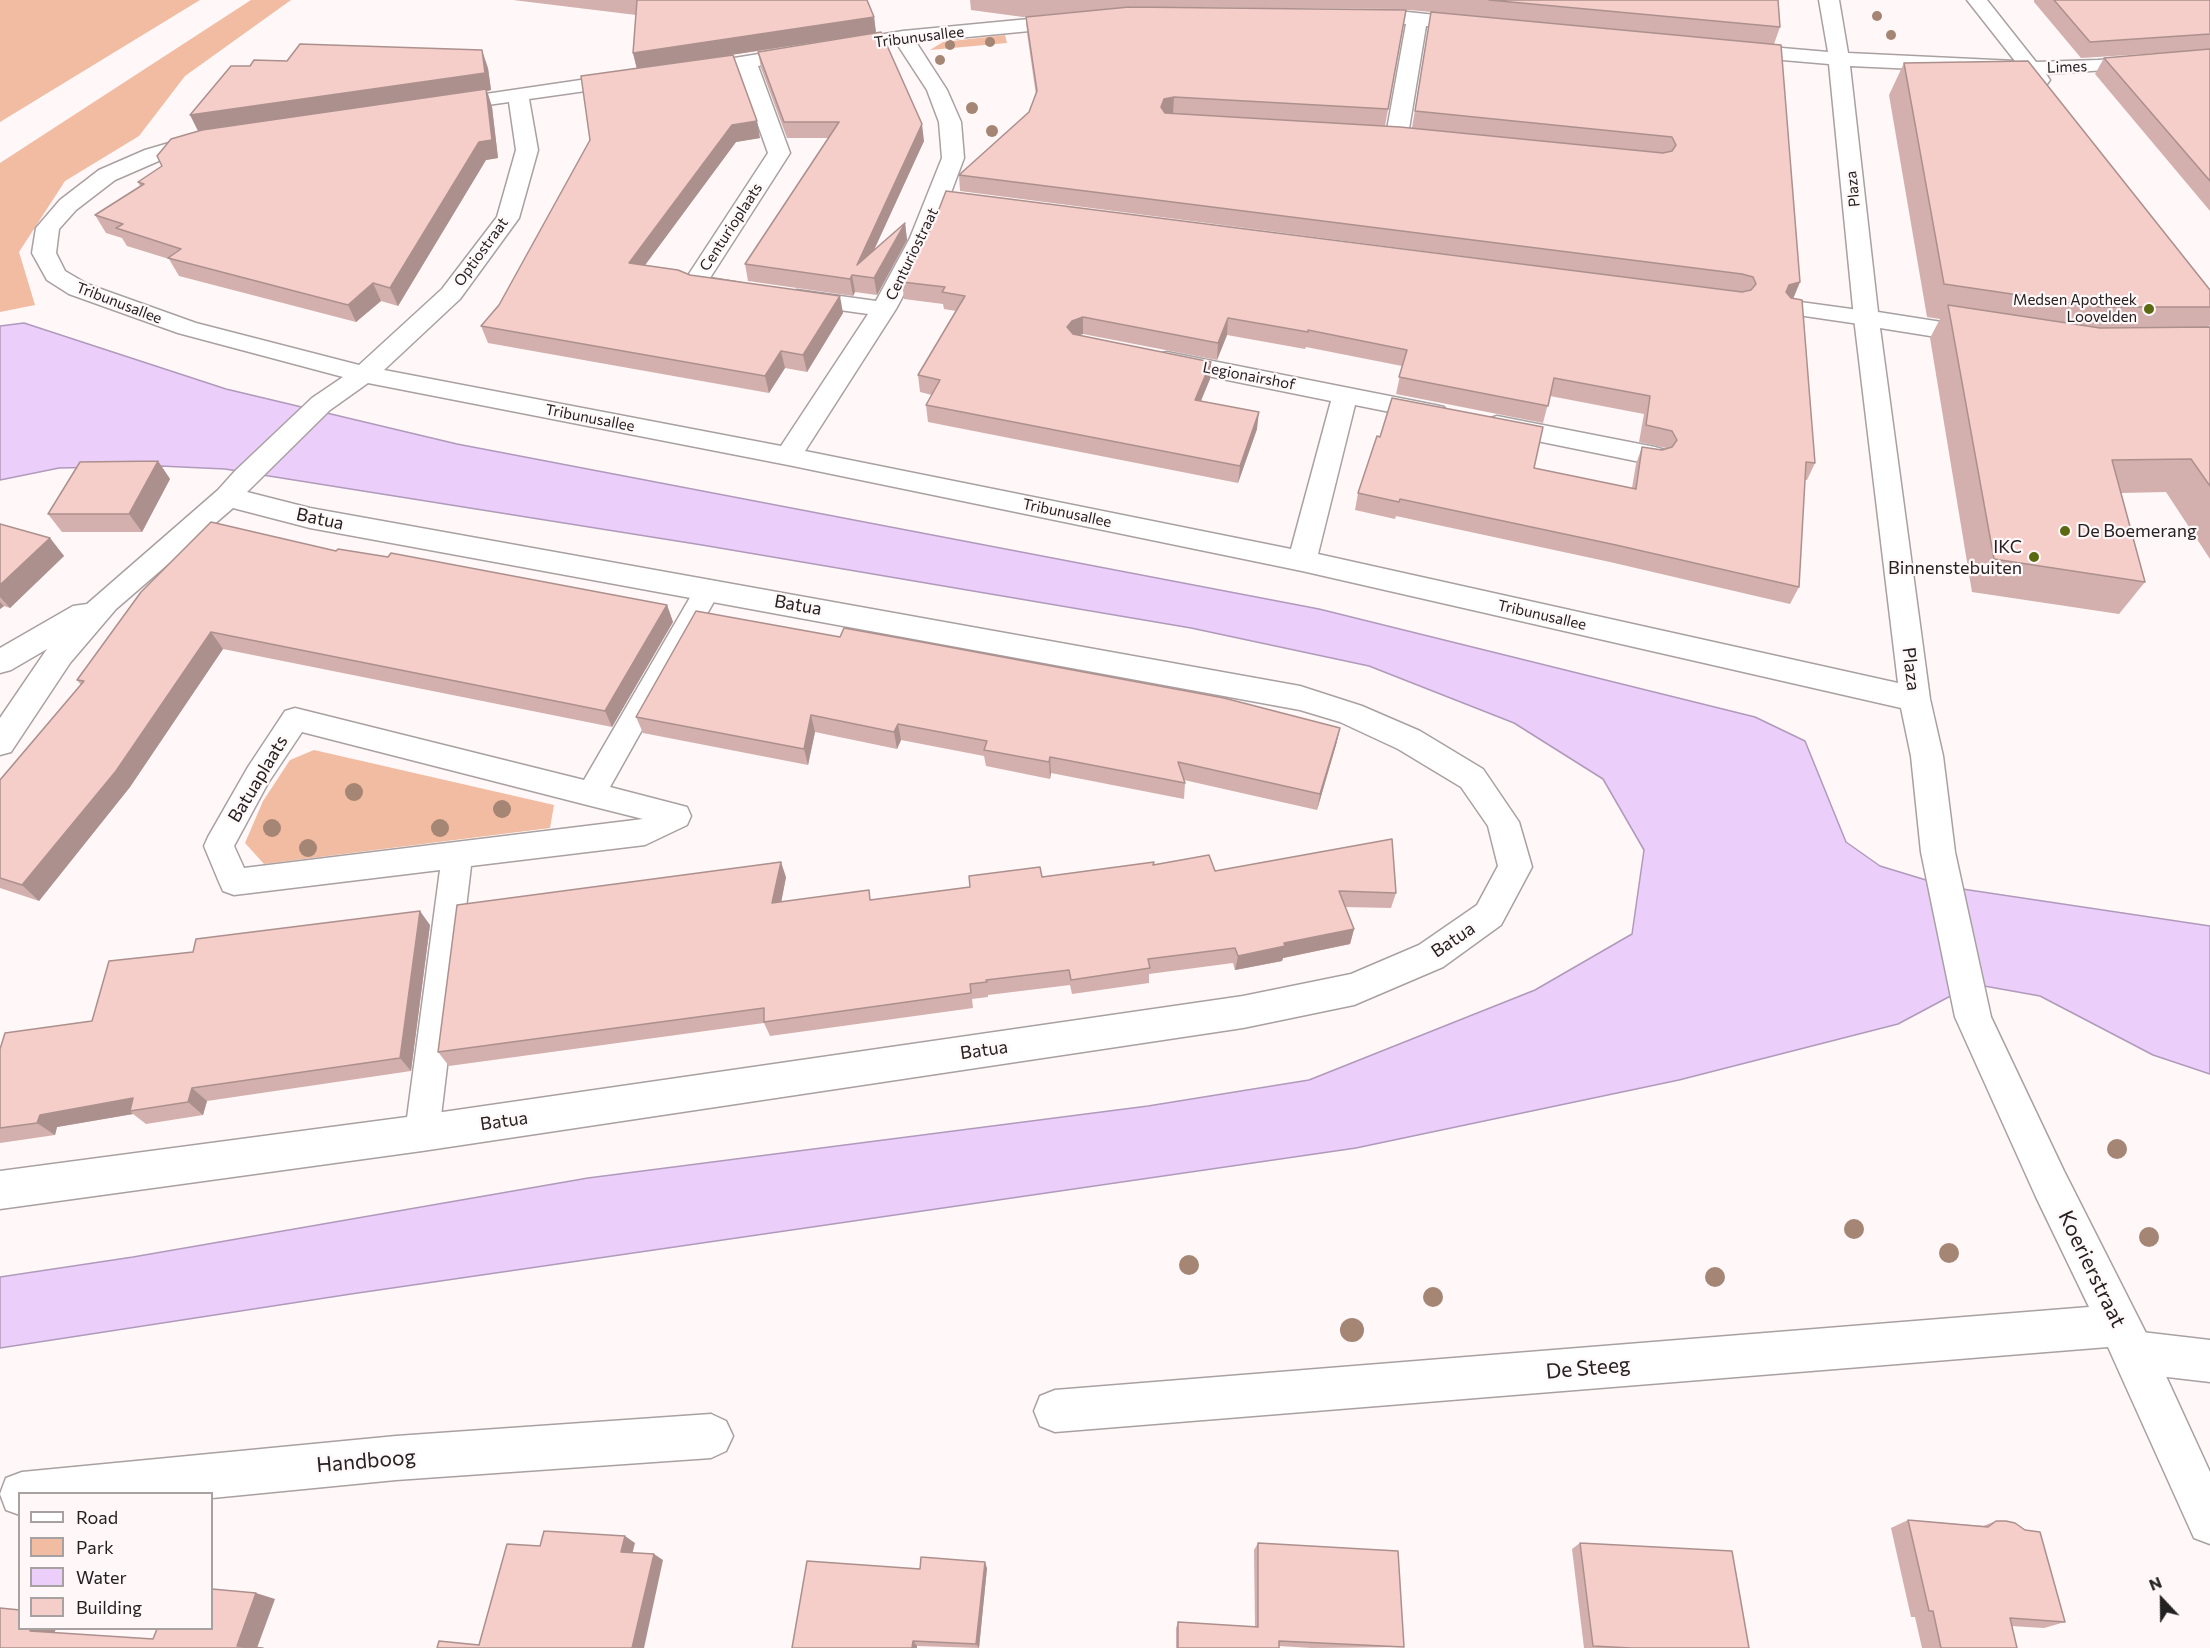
<!DOCTYPE html>
<style>
body{margin:0}
#map{position:relative;width:2210px;height:1648px;overflow:hidden;background:#fff7f8;font-family:Commissioner,sans-serif}
canvas{display:block}
.legend{position:absolute;left:18px;top:1492px;width:195px;height:138px;box-sizing:border-box;background:#fff7f8;border:2px solid #a7a1a2;margin:0;padding:8px 10px;list-style:none;font-size:18px;color:#242122}
.legend li{display:flex;align-items:center;gap:12px;height:30px}
.legend b{width:30px;border:2px solid #a7a1a2}
.north{position:absolute;left:2132px;top:1570px;width:60px;height:60px;-webkit-text-stroke:4px #fff7f8;paint-order:stroke;rotate:338deg;font-size:16px;font-weight:700;line-height:24px;text-align:center;color:#242122}
.north::after{content:'';display:block;margin:auto;width:21px;height:27px;background:#242122;clip-path:polygon(50% 0,100% 100%,50% 72%,0 100%)}
</style>
<div id="map">
<canvas width="2210" height="1648"></canvas>
<ul class="legend">
<li><b style="height:8px;background:#fff"></b>Road</li>
<li><b style="height:16px;background:#f1bca1"></b>Park</li>
<li><b style="height:16px;background:#eccefb"></b>Water</li>
<li><b style="height:16px;background:#f5cdc9"></b>Building</li>
</ul>
<div class="north">N</div>
</div>
<script>
const ctx = document.querySelector('canvas').getContext('2d');
ctx.lineJoin = 'round';
function paint(path, color) { ctx.fillStyle = color; ctx.fill(path, 'evenodd'); }
const shape = rows => new Path2D(rows.map(r => 'M' + r).join(''));
function trace(path, color, width, dash) { ctx.strokeStyle = color; ctx.lineWidth = width; ctx.lineCap = dash ? 'butt' : 'round'; ctx.setLineDash(dash || []); ctx.stroke(path); }
function label(font, color, halo, rows, align = 'center') {
  ctx.font = font + ' Commissioner,sans-serif'; ctx.lineWidth = 4.5; ctx.setLineDash([]); ctx.textBaseline = 'middle'; ctx.strokeStyle = halo; ctx.fillStyle = color; for (const [text, x, y, turn = 0] of rows) {
    ctx.save(); ctx.translate(x, y); ctx.rotate((+turn || 0) * Math.PI / 180); ctx.textAlign = isNaN(turn) ? turn : align; if (halo) ctx.strokeText(text, 0, 0); ctx.fillText(text, 0, 0); ctx.restore();
  }
}
const green = shape([
 [0,0,200,0,0,122],
 [251,0,291,0,185,76,139,136,65,181,19,252,35,305,0,312,0,163],
 [1005,35,1007,43,930,50,943,42],
 [314,750,554,805,550,828,264,864,245,843,263,801,290,760]
]);
const water = shape([
 [24,323,226,389,457,444,1319,609,1755,717,1805,741,1846,842,1880,866,1949,887,2210,926,2210,1074,2153,1055,2040,996,1973,984,1898,1024,1679,1080,1356,1148,351,1294,0,1348,0,1277,133,1257,588,1178,1148,1106,1309,1080,1535,990,1632,934,1644,850,1603,779,1514,723,1369,666,1191,628,702,545,225,469,160,466,59,468,0,480,0,326,24,323]
]);
const service = shape([
 [708,580,717,582,721,589,610,787,687,807,691,816,687,825,645,845,471,866,439,1133,434,1144,422,1149,410,1144,405,1133,440,870,234,895,223,891,219,882,204,846,208,837,248,767,285,711,295,708,584,780,699,582,708,580],
 [302,732,591,806,643,819,244,868,234,846,268,783,302,732]
]);
const pedestrian = shape([
 [1793,301,1866,311,1875,313,1878,318,1875,323,1866,325,1784,313,1781,308,1784,303,1793,301],
 [2133,1331,2210,1340,2210,1382,2133,1373,2118,1367,2112,1352,2118,1337,2133,1331]
]);
const minor = shape([
 [1819,0,1839,0,1848,53,2015,61,1967,0,1987,0,2036,62,2098,60,2210,51,2210,63,2046,74,2050,80,2047,84,2040,86,2033,84,2024,74,1850,66,1878,312,1980,328,1989,331,1992,336,1989,341,1980,344,1880,328,1930,699,1943,756,1955,852,1991,1017,2064,1171,2148,1337,2210,1472,2210,1544,2194,1538,2108,1347,1055,1432,1040,1426,1034,1411,1040,1396,1055,1390,2089,1307,2036,1197,1955,1017,1921,852,1911,756,1901,708,1302,571,788,465,368,383,330,410,247,492,310,508,1300,686,1362,706,1420,731,1483,769,1519,822,1532,867,1501,925,1443,967,1354,1005,1243,1028,422,1151,0,1209,0,1171,422,1115,1243,996,1351,974,1419,945,1477,905,1498,866,1488,826,1461,787,1398,749,1340,722,1300,710,310,528,233,508,116,609,70,663,11,752,0,755,0,718,47,649,11,670,0,673,0,648,73,606,87,604,218,490,235,471,312,398,343,377,178,333,69,294,47,280,32,253,36,228,60,200,99,170,145,150,193,136,201,134,209,136,212,141,209,146,161,160,115,180,76,210,59,229,56,253,65,271,87,284,196,323,359,365,442,289,497,217,516,150,509,102,445,111,438,109,434,105,438,101,628,73,635,75,638,79,635,83,628,85,529,99,538,150,519,218,460,299,384,370,781,446,868,314,797,304,788,302,785,297,788,292,797,290,876,301,910,238,942,158,939,122,927,90,897,44,758,66,790,153,710,278,740,283,743,288,740,293,731,295,695,290,686,288,683,283,768,153,738,69,691,76,684,74,681,70,684,66,903,31,1071,15,1078,17,1081,21,1078,25,1071,27,916,42,947,90,961,122,964,158,934,238,896,309,805,451,1291,549,1331,401,1158,366,1154,360,1158,354,1167,352,1435,405,1444,407,1448,413,1444,419,1435,421,1355,405,1318,554,1898,683,1854,318,1829,64,1736,56,1729,54,1726,50,1729,46,1736,44,1828,52,1819,0],
 [1359,11,1398,11,1473,19,1480,21,1483,25,1480,29,1473,31,1426,26,1408,135,1405,140,1397,141,1389,140,1386,135,1406,24,1352,21,1349,17,1352,13,1359,11],
 [1497,416,1655,447,1665,450,1668,456,1665,462,1655,465,1488,431,1484,425,1488,419,1497,416],
 [711,1414,726,1421,733,1436,726,1451,711,1458,396,1480,212,1498,212,1494,20,1494,20,1515,6,1510,0,1494,6,1478,22,1472,396,1436,711,1414]
]);
const trees = [
 [1877,16,5],
 [1891,35,5],
 [990,42,5],
 [950,45,5],
 [940,60,5],
 [972,108,6],
 [992,131,6],
 [354,792,9],
 [502,809,9],
 [272,828,9],
 [440,828,9],
 [308,848,9],
 [2117,1149,10],
 [1854,1229,10],
 [2149,1237,10],
 [1949,1253,10],
 [1189,1265,10],
 [1715,1277,10],
 [1433,1297,10],
 [1352,1330,12]
];
const wall = shape([
 [513,0,867,0,874,17,876,33,718,57,760,138,736,142,645,265,690,275,843,313,807,372,785,368,769,393,488,343,481,326,499,305,637,69,633,53,636,15],
 [970,0,1778,0,1780,27,1774,44,1800,282,1793,298,1815,463,1807,480,1805,480,1799,587,1790,604,1610,562,1396,516,1395,519,1355,510,1358,493,1534,468,1632,488,1636,464,1642,447,1662,450,1666,449,1666,448,1639,442,1644,414,1550,396,1543,423,1396,394,1402,366,1306,347,1305,349,1227,335,1217,360,1083,334,1079,335,1211,362,1210,379,1201,401,1257,429,1238,483,928,422,926,405,932,395,920,392,918,375,956,311,944,309,943,304,904,299,902,282,1739,292,960,191,959,175,1029,112,1036,95,1027,33,1026,17,1406,10,1385,126,1412,128,1431,12,1563,24,1398,9,1129,7,1023,17,971,10],
 [2034,0,2210,0,2210,211,2095,74,2104,58,2209,50,2081,58,2034,2],
 [758,52,924,141,874,250,905,223,907,240,877,295,855,292,853,296,748,281,745,264,828,138,787,138,761,68],
 [1904,63,2210,290,2210,325,2208,327,2210,327,2210,559,2166,492,2121,493,2145,582,2119,614,1972,592,1930,338,1940,319,1927,317,1889,95],
 [488,68,491,90,487,91,492,107,498,158,486,160,398,306,381,301,356,322,179,276,169,259,127,246,122,238,106,233,95,215,140,186,138,182],
 [158,461,170,479,142,532,62,532,48,514],
 [0,524,50,538,64,556,10,608,4,606,0,609],
 [336,551,667,605,673,622,612,727,223,649,130,787,39,901,0,888,0,780,81,685,77,680],
 [696,611,1340,728,1336,745,1317,810,1184,780,1185,783,1184,799,1051,773,1050,779,986,766,984,756,901,740,897,749,815,732,808,765,643,733,636,717],
 [1154,862,1153,865,1215,871,1396,893,1391,908,1345,907,1354,929,1350,944,1283,958,1282,961,1235,970,1233,963,1149,974,1149,983,1072,994,1070,985,988,995,988,997,972,999,973,1008,770,1036,764,1023,449,1066,438,1052,786,877,781,902,871,900],
 [430,925,411,1071,207,1101,203,1115,146,1124,133,1114,57,1127,55,1135,0,1143,0,1049,92,1021],
 [1908,1520,1983,1526,1996,1521,2065,1622,2044,1628,2011,1626,2017,1648,1922,1648,1915,1617,1911,1617,1891,1528],
 [1258,1543,1404,1647,1312,1648,1279,1646,1279,1648,1176,1648,1176,1628,1178,1622,1255,1627,1254,1550],
 [1580,1543,1749,1648,1584,1648,1572,1549],
 [987,1568,979,1648,917,1646,792,1648,920,1569]
]);
const shadedWall = shape([
 [874,17,876,33,637,69,633,53],
 [482,50,488,68,491,90,487,91,492,107,498,158,486,160,398,306,390,288,199,133,190,115],
 [1174,97,1173,114,1163,116,1161,107,1164,99],
 [757,121,760,138,736,142,634,280,629,263,732,125],
 [922,124,924,141,862,276,857,265],
 [905,223,907,240,877,295,874,278],
 [852,275,855,292,853,296,850,279],
 [1800,282,1793,299,1782,302,1789,285],
 [373,283,381,301,356,322,348,305],
 [840,296,843,313,807,372,803,355],
 [1083,317,1083,334,1072,338,1067,327,1072,321],
 [1228,318,1227,335,1217,360,1218,343],
 [781,351,785,368,769,393,765,376],
 [1211,362,1210,379,1194,417,1195,400],
 [1259,412,1257,429,1238,483,1240,466],
 [158,461,170,479,142,532,129,514],
 [50,538,64,556,10,608,0,597,0,585],
 [0,602,4,606,0,609],
 [667,605,673,622,612,727,605,711],
 [211,632,223,649,130,787,39,901,22,885],
 [811,715,815,732,808,765,804,749],
 [898,724,901,740,897,749,894,732],
 [1340,728,1336,745,1317,810,1320,794],
 [1050,757,1051,773,1050,779,1049,762],
 [781,862,786,877,778,919,772,903],
 [420,911,430,925,411,1071,400,1058],
 [1354,929,1350,944,1283,958,1282,961,1235,970,1238,956,1284,943],
 [192,1088,207,1101,203,1115,188,1102],
 [133,1098,130,1111,133,1114,57,1127,55,1135,37,1123,40,1115],
 [625,1536,635,1543,631,1559,621,1552],
 [654,1554,663,1560,644,1648,632,1648],
 [985,1562,987,1568,979,1648,976,1644],
 [256,1593,275,1599,257,1648,237,1646],
 [31,1629,56,1629,53,1636,30,1631],
 [913,1641,917,1646,917,1648,912,1648]
]);
const building = shape([
 [637,0,867,0,874,17,633,53,637,0],
 [1489,0,1778,0,1780,27,1489,0],
 [2054,0,2210,0,2210,34,2090,42,2054,0],
 [1129,7,1406,10,1388,109,1174,97,1164,99,1161,107,1165,113,1400,127,1663,153,1672,151,1676,145,1672,137,1415,111,1431,12,1781,45,1800,282,1789,285,1786,292,1791,298,1802,300,1815,463,1806,462,1799,587,1616,545,1400,499,1399,502,1358,493,1377,436,1380,437,1392,398,1543,427,1534,468,1636,489,1642,447,1662,450,1672,447,1677,440,1672,431,1646,425,1650,396,1554,378,1548,406,1399,377,1407,350,1308,330,1308,332,1228,318,1218,343,1083,317,1072,321,1067,327,1073,334,1211,362,1195,400,1259,412,1240,466,926,405,940,380,918,375,965,296,942,292,945,287,902,282,934,222,946,191,1742,292,1751,290,1756,284,1753,277,1742,274,959,175,1029,112,1037,91,1026,17,1129,7],
 [881,32,922,124,857,265,905,223,874,278,852,275,850,279,745,264,839,122,784,122,758,52,881,32],
 [300,44,482,50,485,73,190,115,231,66,250,66,254,60,287,61,300,44],
 [2210,49,2210,181,2104,58,2210,49],
 [733,55,757,121,732,125,629,263,678,270,690,275,840,296,803,355,781,351,765,376,481,326,499,305,590,140,581,76,733,55],
 [2028,61,2210,290,2210,307,2100,307,1944,284,1904,63,2028,61],
 [486,89,492,140,479,142,390,288,373,283,348,305,168,258,181,249,116,228,123,224,95,215,144,184,138,182,162,166,157,156,171,139,202,130,486,89],
 [1948,305,2100,328,2210,327,2210,486,2191,459,2112,460,2145,582,1994,559,1948,305],
 [158,461,129,514,48,514,80,462,158,461],
 [211,522,336,551,338,549,388,557,391,553,667,605,605,711,211,632,116,771,22,885,0,878,0,780,84,681,77,680,141,592,211,522],
 [0,524,50,538,0,585,0,524],
 [696,611,840,637,844,628,927,643,1224,698,1340,728,1320,794,1178,762,1185,783,1050,757,1049,762,984,750,987,741,898,724,894,732,811,715,804,749,636,717,696,611],
 [1392,839,1396,893,1339,891,1354,929,1284,943,1285,946,1238,956,1235,948,1148,959,1150,968,1071,980,1069,970,986,980,987,982,970,984,971,993,764,1022,764,1008,438,1052,457,905,781,862,772,903,869,890,870,900,970,887,969,876,1040,867,1042,877,1154,862,1153,865,1209,855,1215,871,1392,839],
 [420,911,400,1058,192,1088,188,1102,130,1111,133,1098,40,1115,37,1123,0,1128,0,1049,5,1033,92,1021,109,961,193,952,196,939,420,911],
 [1908,1520,1988,1527,1996,1521,2006,1521,2015,1523,2025,1530,2040,1532,2065,1622,2010,1618,2017,1648,1941,1648,1933,1611,1929,1611,1908,1520],
 [544,1531,625,1536,621,1552,654,1554,632,1648,437,1648,439,1641,479,1645,507,1544,540,1546,544,1531],
 [1258,1543,1398,1551,1404,1647,1279,1641,1279,1648,1178,1648,1178,1622,1258,1627,1258,1543],
 [1580,1543,1732,1551,1749,1648,1631,1648,1593,1646,1580,1543],
 [921,1557,985,1562,976,1644,913,1641,912,1648,792,1648,807,1561,920,1569,921,1557],
 [212,1589,256,1593,237,1646,263,1648,0,1648,0,1608,20,1610,20,1629,31,1629,30,1631,153,1639,157,1629,212,1629,212,1589]
]);
const markers = [
 [2149,309,6,"#5a6912"],
 [2065,531,6,"#5a6912"],
 [2034,557,6,"#5a6912"]
];
const farStreetnames = [
 ["Tribunusallee",919,37,-7],
 ["Limes",2067,67,-2],
 ["Plaza",1853,189,-96],
 ["Centurioplaats",731,227,-57],
 ["Optiostraat",481,252,-54],
 ["Centuriostraat",912,254,-64],
 ["Tribunusallee",119,303,21],
 ["Legionairshof",1249,376,11],
 ["Tribunusallee",590,418,11],
 ["Tribunusallee",1067,513,12],
 ["Tribunusallee",1542,615,13]
];
const farPoinames = [
 ["Medsen Apotheek",2137,300],
 ["Loovelden",2137,317]
];
const streetNames = [
 ["Batua",320,519,12],
 ["Batua",798,605,10],
 ["Plaza",1911,669,83],
 ["Batuaplaats",258,779,-59],
 ["Batua",1453,940,-34],
 ["Batua",984,1050,-8],
 ["Batua",504,1121,-8]
];
const poiNames = [
 ["De Boemerang",2077,531],
 ["IKC",2022,547,"right"],
 ["Binnenstebuiten",2022,568,"right"]
];
const nearStreetnames = [
 ["Koerierstraat",2092,1269,64],
 ["De Steeg",1588,1368,-5],
 ["Handboog",366,1461,-5]
];
paint(green, '#f1bca1');
paint(water, '#eccefb');
trace(water, '#b09aba', 1.5);
trace(service, '#a9a0a2', 3);
trace(pedestrian, '#a9a0a2', 3);
trace(minor, '#a9a0a2', 3);
paint(service, '#fff');
paint(pedestrian, '#fff');
paint(minor, '#fff');
ctx.fillStyle = '#a58573';
for (const [x, y, r] of trees) { ctx.beginPath(); ctx.arc(x, y, r, 0, 2 * Math.PI); ctx.fill(); }
paint(wall, '#d3b0ad');
paint(shadedWall, '#ac908d');
paint(building, '#f5cdc9');
trace(building, '#ac908d', 1.5);
for (const [x, y, r, color] of markers) { const dot = new Path2D(); dot.arc(x, y, r, 0, 2 * Math.PI); ctx.fillStyle = color; ctx.fill(dot); trace(dot, '#fff7f8', 2); }
label('15px', '#242122', '#fff7f8', farStreetnames);
label('15px', '#242122', '#fff7f8', farPoinames, 'right');
label('18px', '#242122', '#fff7f8', streetNames);
label('18px', '#242122', '#fff7f8', poiNames, 'left');
label('21px', '#242122', '#fff7f8', nearStreetnames);
</script>
